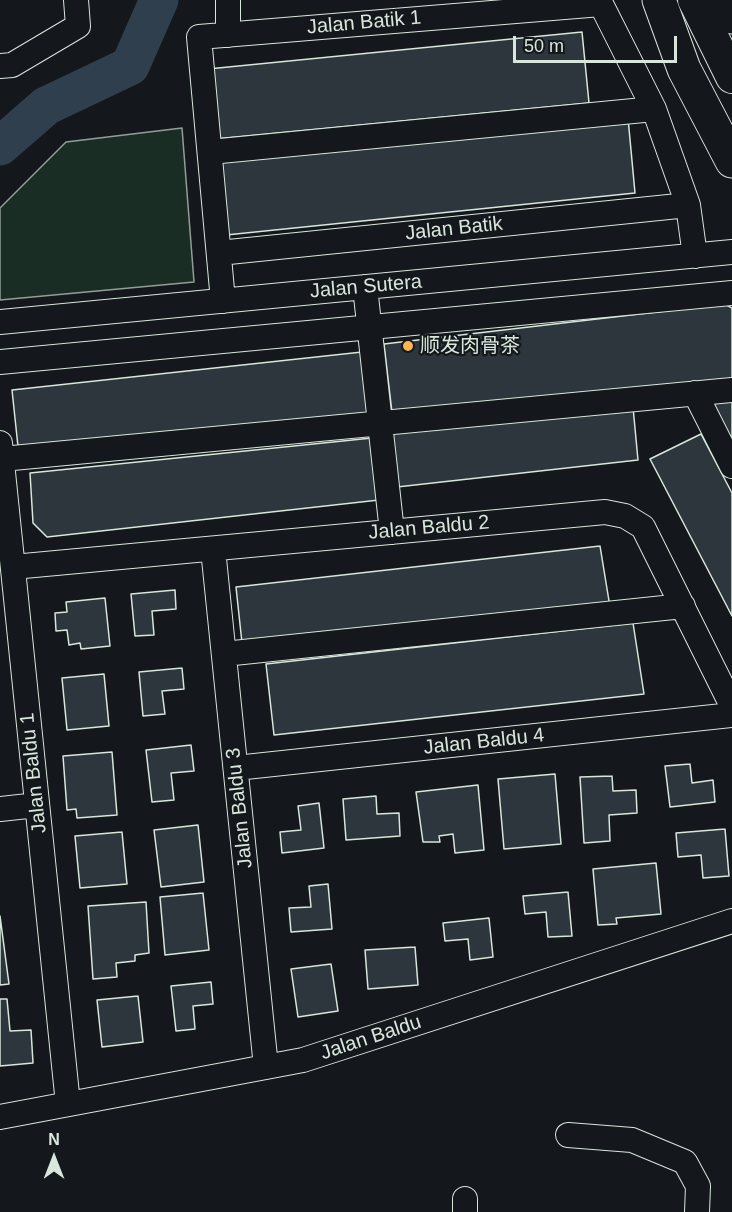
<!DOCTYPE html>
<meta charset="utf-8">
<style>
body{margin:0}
#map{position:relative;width:732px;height:1212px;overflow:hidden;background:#14181c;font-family:Arial,sans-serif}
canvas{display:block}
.north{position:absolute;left:24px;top:1128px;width:60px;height:60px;-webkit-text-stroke:4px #14181c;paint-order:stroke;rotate:0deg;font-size:16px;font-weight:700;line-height:24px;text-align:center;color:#d8e6dc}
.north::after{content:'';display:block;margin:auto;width:21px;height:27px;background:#d8e6dc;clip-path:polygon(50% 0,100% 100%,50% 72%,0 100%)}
.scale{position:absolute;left:513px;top:36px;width:164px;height:27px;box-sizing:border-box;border:3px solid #d8e6dc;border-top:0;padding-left:8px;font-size:18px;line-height:21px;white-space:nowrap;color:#d8e6dc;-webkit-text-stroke:4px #14181c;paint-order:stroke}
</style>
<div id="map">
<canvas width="732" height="1212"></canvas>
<div class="north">N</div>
<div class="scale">50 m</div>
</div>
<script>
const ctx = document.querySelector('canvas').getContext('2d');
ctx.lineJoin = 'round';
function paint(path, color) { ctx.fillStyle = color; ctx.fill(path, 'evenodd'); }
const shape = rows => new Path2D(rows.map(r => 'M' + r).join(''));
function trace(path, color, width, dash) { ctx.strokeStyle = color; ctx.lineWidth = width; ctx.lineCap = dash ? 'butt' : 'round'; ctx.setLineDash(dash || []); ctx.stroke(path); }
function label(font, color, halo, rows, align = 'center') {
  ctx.font = font + ' Arial,"Noto Sans SC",sans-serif'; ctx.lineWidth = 4.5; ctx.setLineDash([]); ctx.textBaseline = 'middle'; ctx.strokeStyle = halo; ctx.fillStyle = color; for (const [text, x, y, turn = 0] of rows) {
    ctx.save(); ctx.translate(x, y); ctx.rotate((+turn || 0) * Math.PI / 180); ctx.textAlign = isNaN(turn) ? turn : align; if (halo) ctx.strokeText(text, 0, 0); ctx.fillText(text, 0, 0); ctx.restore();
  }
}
const green = shape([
 [182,128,194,282,0,300,0,208,66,142,182,128]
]);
const river = shape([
 [0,146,46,106,130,66,159,0]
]);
const building = shape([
 [582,32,589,103,215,139,208,69,582,32],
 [628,118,635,193,226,235,219,160,628,118],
 [725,304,732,308,732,381,393,421,384,344,725,304],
 [362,352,369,417,19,456,12,390,362,352],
 [732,395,732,455,702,400,732,395],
 [633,407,638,460,397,487,391,433,633,407],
 [701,434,732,493,732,616,650,459,701,434],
 [372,438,379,500,47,537,33,523,30,473,372,438],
 [600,546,610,607,242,643,236,587,600,546],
 [175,590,176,609,152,611,154,635,135,636,131,594,175,590],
 [105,598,110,646,81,649,80,643,69,645,67,630,56,631,55,613,67,612,66,602,105,598],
 [633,623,644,694,274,735,266,664,633,623],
 [182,668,184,689,162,691,165,714,143,716,139,672,182,668],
 [104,674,109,726,67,730,62,678,104,674],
 [191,745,194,771,171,773,174,800,152,802,146,750,191,745],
 [112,752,117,815,77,818,76,809,67,810,63,756,112,752],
 [690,764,692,783,713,780,715,802,670,807,665,766,690,764],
 [555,774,561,844,504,849,498,779,555,774],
 [612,776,613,791,636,790,637,813,609,815,610,841,584,843,580,777,612,776],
 [478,785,484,850,455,853,453,834,439,836,440,842,423,842,416,792,478,785],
 [376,796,377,814,399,813,400,836,346,840,343,799,376,796],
 [319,803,324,848,282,853,280,832,301,830,298,806,319,803],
 [198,825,204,882,161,887,154,830,198,825],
 [725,829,729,876,703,878,701,855,678,857,676,833,725,829],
 [122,832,127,884,80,888,75,836,122,832],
 [656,863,661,914,616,918,617,924,598,925,593,869,656,863],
 [328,884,332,929,291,932,289,908,311,907,309,886,328,884],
 [568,892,572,936,548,937,546,912,525,914,523,896,568,892],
 [203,893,209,950,165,955,160,897,203,893],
 [146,902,149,953,135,955,135,961,116,963,117,977,93,979,88,906,146,902],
 [0,916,9,984,0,985,0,916],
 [489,918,493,957,470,960,468,939,445,941,443,923,489,918],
 [415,947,418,985,368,989,365,950,415,947],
 [331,964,338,1011,298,1017,291,969,331,964],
 [211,982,213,1004,193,1006,195,1029,176,1031,171,986,211,982],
 [138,996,143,1042,102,1047,97,1000,138,996],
 [0,999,7,999,10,1031,31,1030,33,1063,0,1066,0,999]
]);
const minor = shape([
 [599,0,654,109,688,205,695,256],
 [228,35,228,0],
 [0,66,12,65,78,26,76,0],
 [210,152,654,109],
 [219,253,688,205],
 [365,287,392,532],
 [223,301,199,37,601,4],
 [0,322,732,252],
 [0,362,732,293],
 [695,393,732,466],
 [0,443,68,1104],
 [2,459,732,390],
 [213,549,266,1067],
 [13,567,605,512,625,516,643,527,732,706],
 [224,654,683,606],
 [236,768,732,715],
 [0,809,37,805],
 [0,1117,303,1060,732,921],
 [568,1135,632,1140,685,1162,698,1186,697,1212],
 [465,1199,465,1212]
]);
const major = shape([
 [694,0,732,77]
]);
const highway = shape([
 [659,0,684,69,732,161],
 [723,0,732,17]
]);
const markers = [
 [408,346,6,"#ffb74d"]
];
const streetNames = [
 ["Jalan Batik 1",364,23,-5],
 ["Jalan Batik",454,229,-6],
 ["Jalan Sutera",366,287,-5],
 ["Jalan Baldu 2",429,528,-5],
 ["Jalan Baldu 4",484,742,-6],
 ["Jalan Baldu 1",34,773,-96],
 ["Jalan Baldu 3",240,808,-96],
 ["Jalan Baldu",371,1038,-18]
];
const poiNames = [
 ["顺发肉骨茶",420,346]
];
paint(green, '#1a2d24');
trace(green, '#939e99', 1.5);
trace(river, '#2f3f4d', 39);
paint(building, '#2c363c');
trace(building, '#d8e6dc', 1.5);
trace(minor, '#d8e6dc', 26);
trace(major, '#d8e6dc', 34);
trace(highway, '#d8e6dc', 35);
trace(minor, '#14181c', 24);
trace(major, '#14181c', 32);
trace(highway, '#14181c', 33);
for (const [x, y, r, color] of markers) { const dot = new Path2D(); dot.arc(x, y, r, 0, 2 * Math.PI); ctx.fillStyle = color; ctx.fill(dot); trace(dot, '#14181c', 2); }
label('20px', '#d8e6dc', '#14181c', streetNames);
label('20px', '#d8e6dc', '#14181c', poiNames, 'left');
</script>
